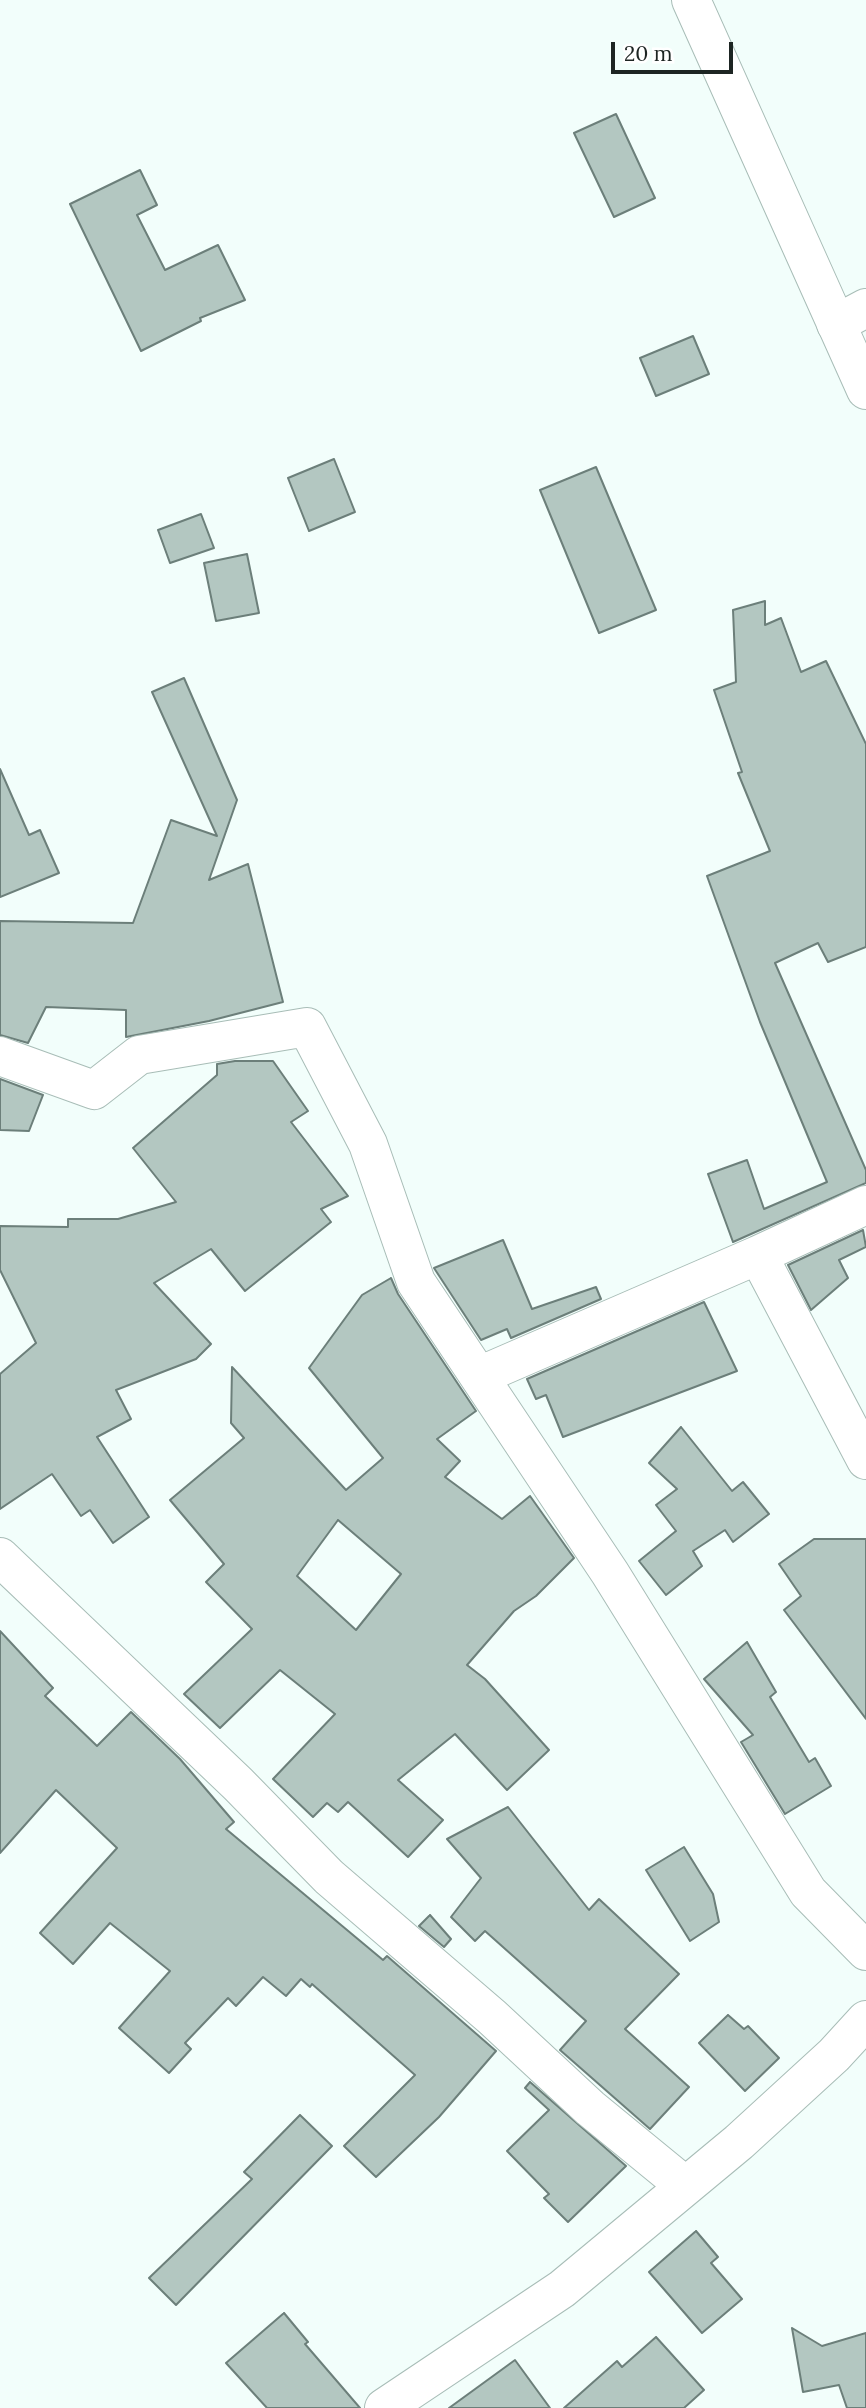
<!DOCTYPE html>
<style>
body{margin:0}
#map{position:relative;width:866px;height:2408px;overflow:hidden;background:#f2fefb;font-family:Lora,serif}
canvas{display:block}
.scale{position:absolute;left:611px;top:42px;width:122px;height:32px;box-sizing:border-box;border:4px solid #1d2523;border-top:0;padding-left:9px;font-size:21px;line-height:24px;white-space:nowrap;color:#1d2523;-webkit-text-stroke:5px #fff;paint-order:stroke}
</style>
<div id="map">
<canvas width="866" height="2408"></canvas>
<div class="scale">20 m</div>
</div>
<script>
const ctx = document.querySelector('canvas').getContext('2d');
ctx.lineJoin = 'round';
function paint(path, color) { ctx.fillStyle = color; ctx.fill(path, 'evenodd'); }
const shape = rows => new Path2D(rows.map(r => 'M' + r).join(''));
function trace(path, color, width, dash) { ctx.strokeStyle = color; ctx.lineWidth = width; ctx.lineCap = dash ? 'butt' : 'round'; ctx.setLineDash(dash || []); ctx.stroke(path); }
const building = shape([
 [616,114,655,198,614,217,574,133,616,114],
 [140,170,157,205,137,215,165,270,218,245,245,300,200,318,201,321,141,351,70,204,140,170],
 [693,336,709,374,656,396,640,358,693,336],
 [334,459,355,512,309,531,288,478,334,459],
 [596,467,656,610,599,633,540,490,596,467],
 [201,514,214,548,170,563,158,530,201,514],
 [247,554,259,613,216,621,204,563,247,554],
 [765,601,765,625,781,618,801,672,826,661,866,744,866,947,828,962,818,943,775,963,866,1170,866,1183,733,1242,708,1174,747,1160,764,1209,827,1182,760,1022,707,876,770,851,738,773,742,772,714,690,736,682,733,610,765,601],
 [184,678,237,800,209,880,248,864,283,1002,209,1021,126,1037,126,1010,46,1007,28,1043,0,1035,0,921,133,923,171,820,217,836,152,692,184,678],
 [0,769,29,835,40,830,59,873,0,897,0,769],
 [235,1061,273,1061,308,1111,291,1122,348,1196,321,1209,331,1222,245,1291,211,1249,154,1283,211,1344,196,1359,116,1390,131,1419,97,1437,149,1517,113,1543,90,1510,81,1516,52,1474,0,1509,0,1374,36,1343,0,1270,0,1226,68,1227,68,1219,118,1219,176,1202,133,1148,217,1075,217,1064,235,1061],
 [0,1079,43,1095,29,1131,0,1130,0,1079],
 [863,1230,866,1247,839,1260,848,1278,811,1310,788,1265,863,1230],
 [503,1240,532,1309,596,1287,601,1299,511,1338,507,1329,481,1340,434,1268,503,1240],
 [391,1278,398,1294,476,1411,437,1439,460,1461,445,1477,502,1519,530,1496,574,1558,536,1596,514,1611,467,1665,485,1679,549,1750,507,1790,455,1734,398,1780,443,1820,408,1857,348,1802,338,1812,327,1803,313,1817,273,1779,335,1714,280,1670,220,1728,184,1694,252,1629,206,1582,224,1564,170,1500,244,1438,231,1423,232,1367,346,1490,383,1458,309,1368,362,1295,391,1278],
 [338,1520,401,1574,356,1630,297,1576,338,1520],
 [704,1302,737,1371,563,1437,546,1395,536,1399,527,1379,704,1302],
 [681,1427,732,1491,743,1482,769,1514,733,1542,725,1530,693,1551,702,1566,666,1595,639,1561,676,1531,656,1505,677,1489,649,1463,681,1427],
 [814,1539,866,1539,866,1719,784,1610,801,1596,779,1564,814,1539],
 [0,1631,53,1688,45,1696,97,1746,131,1712,180,1759,234,1822,226,1829,383,1960,387,1956,496,2051,439,2117,376,2177,344,2146,415,2075,312,1984,310,1987,301,1979,286,1996,263,1977,236,2006,228,1998,185,2043,191,2049,169,2073,119,2028,170,1971,110,1923,73,1964,40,1933,117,1848,56,1790,0,1853,0,1631],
 [747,1642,776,1692,770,1697,809,1762,815,1758,831,1786,785,1814,741,1742,753,1735,704,1679,747,1642],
 [508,1807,589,1910,599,1899,679,1974,625,2029,689,2087,650,2129,560,2050,586,2021,485,1931,475,1941,451,1917,481,1878,447,1839,508,1807],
 [684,1847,713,1894,719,1922,690,1941,646,1870,684,1847],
 [430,1915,451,1939,444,1947,419,1926,430,1915],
 [728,2015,744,2029,748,2026,779,2058,745,2091,699,2043,728,2015],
 [530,2082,626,2166,568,2222,544,2198,549,2194,507,2151,549,2110,525,2088,530,2082],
 [300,2115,332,2146,176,2305,149,2278,252,2179,244,2172,300,2115],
 [696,2231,718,2257,711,2263,742,2299,702,2333,649,2272,696,2231],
 [284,2313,308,2342,305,2344,360,2408,267,2408,226,2363,284,2313],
 [792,2328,822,2346,866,2333,866,2408,847,2408,839,2385,803,2392,792,2328],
 [656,2337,704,2390,684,2408,564,2408,617,2361,622,2367,656,2337],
 [515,2360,550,2408,449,2408,515,2360]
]);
const minor = shape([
 [836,324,866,308],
 [0,1056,94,1090,139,1055,307,1027,368,1144,416,1282,610,1573,808,1892,866,1951],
 [758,1255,866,1460],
 [479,1376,758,1255,866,1205],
 [0,1557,238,1784,329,1877,492,2017,590,2108,684,2185],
 [384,2408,562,2289,739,2142,834,2055,866,2020]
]);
const major = shape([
 [691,0,866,390]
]);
paint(building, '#b3c7c1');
trace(building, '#6c7f7a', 2);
trace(minor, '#a8bdb7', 40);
trace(major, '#a8bdb7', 40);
trace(minor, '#fff', 38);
trace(major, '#fff', 38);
</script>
